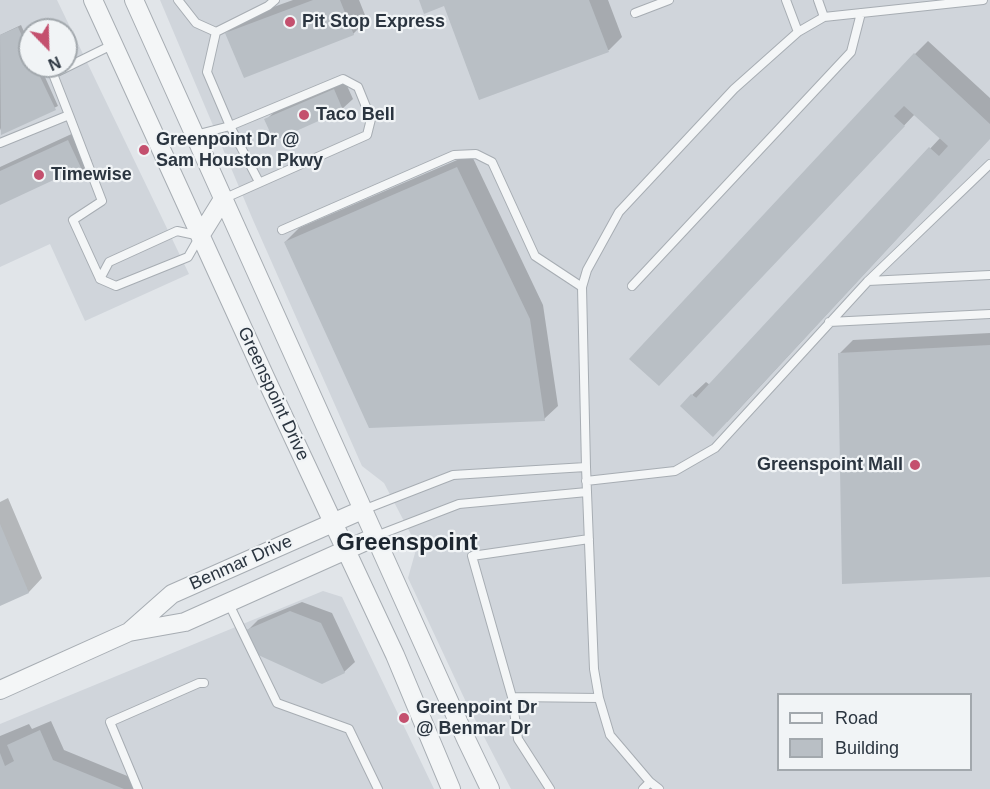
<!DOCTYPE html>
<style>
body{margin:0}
#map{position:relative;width:990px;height:789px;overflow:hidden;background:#e1e5e9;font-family:Helvetica,sans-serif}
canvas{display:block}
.legend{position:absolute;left:777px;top:693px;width:195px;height:78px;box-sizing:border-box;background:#f1f4f6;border:2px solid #a2a8ad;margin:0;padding:8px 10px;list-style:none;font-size:18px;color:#2b3540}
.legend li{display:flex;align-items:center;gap:12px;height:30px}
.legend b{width:30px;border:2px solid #a2a8ad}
.north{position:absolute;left:18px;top:18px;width:60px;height:60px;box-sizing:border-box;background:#f1f4f6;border:2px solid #a2a8ad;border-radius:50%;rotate:157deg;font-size:16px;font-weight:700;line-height:24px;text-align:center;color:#2b3540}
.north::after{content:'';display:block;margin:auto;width:21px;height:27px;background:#c4506e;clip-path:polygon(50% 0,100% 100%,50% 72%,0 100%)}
</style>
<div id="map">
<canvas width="990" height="789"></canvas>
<ul class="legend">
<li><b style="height:8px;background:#f4f6f7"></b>Road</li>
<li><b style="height:16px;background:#b9bfc5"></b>Building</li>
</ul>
<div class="north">N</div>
</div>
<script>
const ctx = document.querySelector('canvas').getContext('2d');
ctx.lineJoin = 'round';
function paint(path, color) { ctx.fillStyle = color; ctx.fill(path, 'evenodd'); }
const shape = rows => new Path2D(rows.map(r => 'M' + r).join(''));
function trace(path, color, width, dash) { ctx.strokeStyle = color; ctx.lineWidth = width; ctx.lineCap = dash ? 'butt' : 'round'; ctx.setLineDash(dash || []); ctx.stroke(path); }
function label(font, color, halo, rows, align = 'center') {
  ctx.font = font + ' Helvetica,sans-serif'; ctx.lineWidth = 4.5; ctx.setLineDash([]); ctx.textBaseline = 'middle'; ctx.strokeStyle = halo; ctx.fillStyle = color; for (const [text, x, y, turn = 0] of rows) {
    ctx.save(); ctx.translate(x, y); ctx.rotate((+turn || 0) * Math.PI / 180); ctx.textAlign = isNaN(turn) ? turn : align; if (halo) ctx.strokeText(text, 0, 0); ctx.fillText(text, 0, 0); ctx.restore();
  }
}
const built = shape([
 [0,0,57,0,189,274,85,321,50,244,0,267],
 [30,30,66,30,66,66,30,66],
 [160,0,990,0,990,789,511,789,466,702,408,578,417,546,384,483,362,466,253,220],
 [778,694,970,694,970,770,778,770],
 [323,591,342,597,434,789,0,789,0,724]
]);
const shadow = shape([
 [293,0,359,0,367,20,353,34,227,33,240,19],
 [421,0,608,0,622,37,609,50,480,98,445,4],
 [21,25,30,45,30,66,40,66,58,106,2,133,0,128,0,35],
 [928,41,990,98,990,138,727,422,692,395,706,382,710,385,941,137,915,114,672,371,915,54],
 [344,79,353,99,342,109,266,120,277,109],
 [78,131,92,161,82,171,61,175,0,203,0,167],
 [471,154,543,305,558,406,544,419,285,242,299,228],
 [990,333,990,576,839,354,853,340],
 [8,498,42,578,29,592,0,604,0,502],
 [302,602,332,613,355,662,344,672,248,630,258,620],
 [51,721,64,750,137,780,141,789,0,789,0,736,29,724,32,729]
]);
const building = shape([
 [313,0,340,0,354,35,244,78,225,33],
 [419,0,589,0,609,52,479,100,444,6,424,14],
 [18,27,30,54,30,66,35,66,56,110,1,135,0,35],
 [914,53,990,124,990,139,713,437,680,406,691,394,696,398,929,147,939,156,948,146,904,106,894,116,905,126,659,386,629,359],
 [334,89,343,110,274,141,264,119],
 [68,140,83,172,62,182,60,177,0,205,0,171],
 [457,167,530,319,545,421,369,428,284,242],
 [990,345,990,577,842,584,838,353],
 [0,524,29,593,0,606],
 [290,611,321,623,345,673,322,684,256,654,246,630],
 [40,730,53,760,124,789,0,789,0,753,5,766,14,761,7,745]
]);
const service = shape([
 [178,0,196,23,216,32,268,6,275,0],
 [786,0,798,32],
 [818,0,824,17],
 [635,13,669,0],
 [216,32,207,72,230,126,259,182],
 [69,115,53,74,112,45],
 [195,135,230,126,343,79,358,87,371,119,367,135,223,199],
 [0,143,69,115,102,201,73,220,100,279,116,286,188,257,200,236,177,231,109,262,100,279],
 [282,230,454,155,476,154,492,162,535,256,582,287],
 [868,281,990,275],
 [632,286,851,52,861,13],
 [829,322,990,314],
 [586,481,675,471,715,448,868,281,990,164],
 [363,510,453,475,586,467],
 [376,536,459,504,587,492],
 [229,604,277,703,349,729,378,789],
 [512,697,599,698],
 [138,789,110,722,199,683,204,683],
 [550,789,518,739,512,697,472,556,589,539],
 [643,789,650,782],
 [659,789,650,782,610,735,599,698,594,669,586,467,582,287,587,270,619,212,734,89,798,32,824,17,983,0]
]);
const tertiary = shape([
 [93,0,265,377,395,655,451,789],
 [134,0,466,739,490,789],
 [200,236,223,199],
 [129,632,172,594,362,510],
 [0,690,129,632,185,622,375,537]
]);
const markers = [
 [290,22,6,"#c4506e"],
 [304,115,6,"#c4506e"],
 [144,150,6,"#c4506e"],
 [39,175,6,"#c4506e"],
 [915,465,6,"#c4506e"],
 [404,718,6,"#c4506e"]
];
const poiNames = [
 ["Pit Stop Express",302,22],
 ["Taco Bell",316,115],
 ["Greenpoint Dr @",156,140],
 ["Sam Houston Pkwy",156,161],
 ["Timewise",51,175],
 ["Greenspoint Mall",903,465,"right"],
 ["Greenpoint Dr",416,708],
 ["@ Benmar Dr",416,729]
];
const streetNames = [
 ["Greenspoint Drive",273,394,65],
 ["Benmar Drive",241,563,-24]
];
const districtNames = [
 ["Greenspoint",407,543]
];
paint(built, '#d0d5db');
paint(shadow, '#0003');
paint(building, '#b9bfc5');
trace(service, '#a7adb3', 10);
trace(tertiary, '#a7adb3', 20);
trace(service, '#f4f6f7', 8);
trace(tertiary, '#f4f6f7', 18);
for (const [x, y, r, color] of markers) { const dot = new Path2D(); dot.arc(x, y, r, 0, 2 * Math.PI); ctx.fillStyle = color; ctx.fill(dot); trace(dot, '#f1f4f6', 2); }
label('bold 18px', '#2b3540', '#f1f4f6', poiNames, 'left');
label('18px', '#2b3540', '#f1f4f6', streetNames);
label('bold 24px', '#1d2630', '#f1f4f6', districtNames);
</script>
